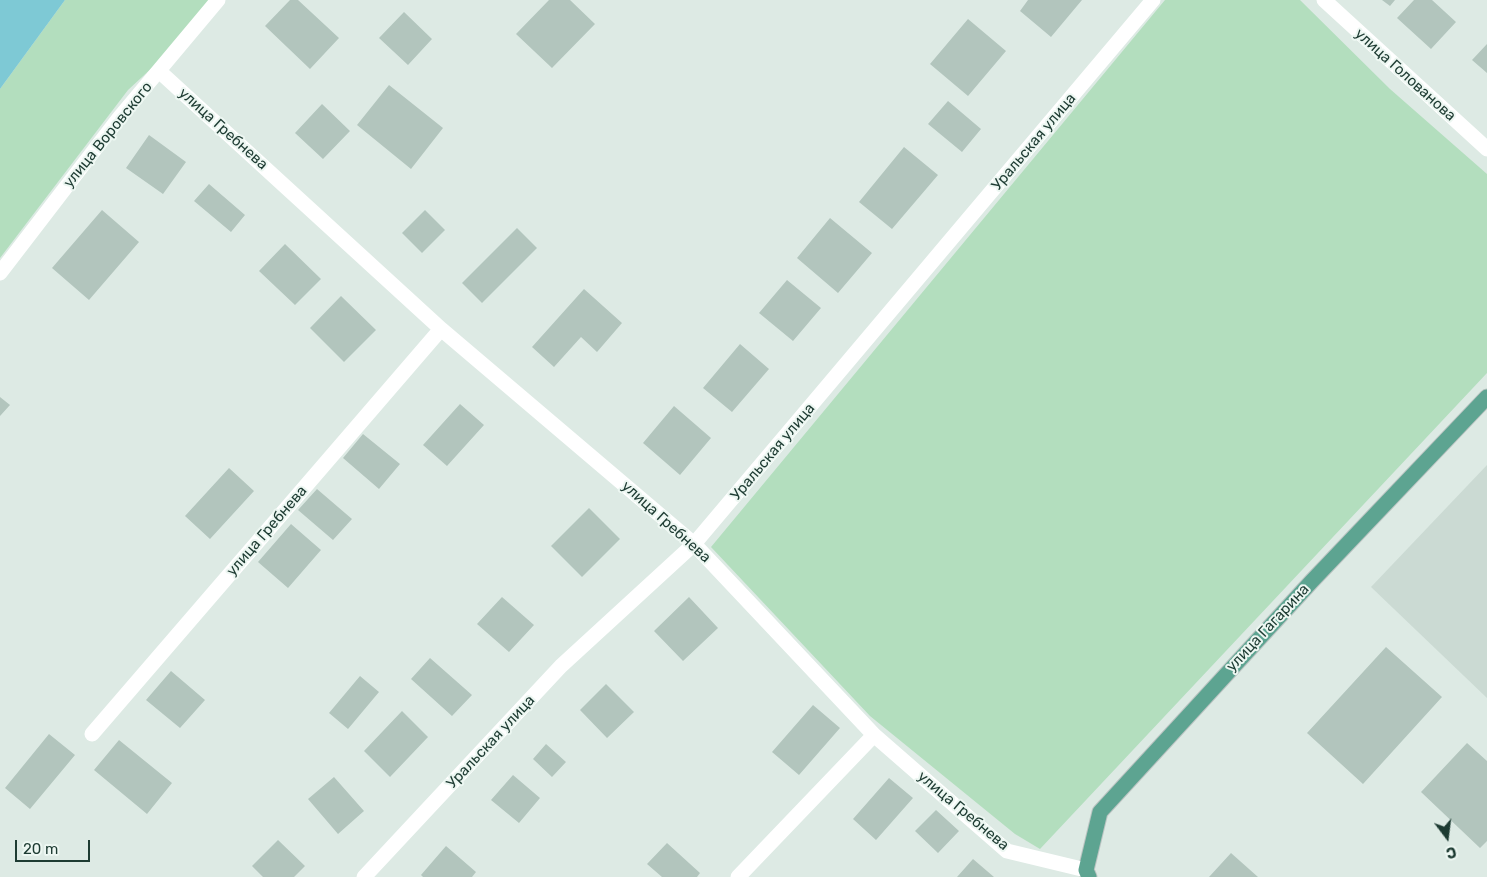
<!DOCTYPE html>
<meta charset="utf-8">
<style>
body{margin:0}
#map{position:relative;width:1487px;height:877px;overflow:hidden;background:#ddeae4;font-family:Rubik,sans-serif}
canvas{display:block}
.north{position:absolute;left:1422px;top:812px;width:50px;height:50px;-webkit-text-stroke:4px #edf7f2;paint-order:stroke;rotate:165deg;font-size:14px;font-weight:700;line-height:20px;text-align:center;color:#1d3b32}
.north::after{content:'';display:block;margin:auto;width:18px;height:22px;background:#1d3b32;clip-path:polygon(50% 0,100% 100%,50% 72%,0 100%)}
.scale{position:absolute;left:15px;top:840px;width:75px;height:22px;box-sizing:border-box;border:2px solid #1d3b32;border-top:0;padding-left:6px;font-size:15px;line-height:18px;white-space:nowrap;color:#1d3b32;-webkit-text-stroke:4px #edf7f2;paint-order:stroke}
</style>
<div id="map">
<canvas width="1487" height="877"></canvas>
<div class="north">С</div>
<div class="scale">20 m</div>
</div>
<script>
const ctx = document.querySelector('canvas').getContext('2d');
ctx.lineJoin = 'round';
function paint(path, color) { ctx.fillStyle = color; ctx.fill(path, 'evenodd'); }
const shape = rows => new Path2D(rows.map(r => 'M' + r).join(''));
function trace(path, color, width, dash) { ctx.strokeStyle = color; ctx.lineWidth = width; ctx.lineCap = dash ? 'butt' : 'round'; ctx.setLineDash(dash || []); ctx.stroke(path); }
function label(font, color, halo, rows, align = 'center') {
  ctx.font = font + ' Rubik,sans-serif'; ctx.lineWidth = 4; ctx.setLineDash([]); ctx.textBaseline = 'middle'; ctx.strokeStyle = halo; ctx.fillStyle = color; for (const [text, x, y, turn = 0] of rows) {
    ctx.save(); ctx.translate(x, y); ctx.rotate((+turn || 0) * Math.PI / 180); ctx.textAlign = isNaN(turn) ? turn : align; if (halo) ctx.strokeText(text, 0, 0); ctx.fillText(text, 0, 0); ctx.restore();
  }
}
const built = shape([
 [1487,465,1487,698,1371,587]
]);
const green = shape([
 [65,0,214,0,168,53,128,90,0,258,0,89],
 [1165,0,1300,0,1390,89,1487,174,1487,373,1040,849,1015,834,870,716,711,547]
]);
const water = shape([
 [0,0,65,0,0,89]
]);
const building = shape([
 [290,0,298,0,339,38,310,69,265,26],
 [549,0,570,0,595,24,552,68,516,34],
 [1028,0,1082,0,1051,37,1020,11],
 [1382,0,1395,0,1390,6],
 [1414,0,1432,0,1456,22,1431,49,1397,18],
 [404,12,432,39,408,65,379,38],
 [968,19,1006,51,968,96,930,64],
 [1487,44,1487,73,1472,60],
 [389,85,443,128,411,169,357,125],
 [948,101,981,129,962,152,928,124],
 [322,104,350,131,323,159,295,133],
 [149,135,186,162,163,194,126,168],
 [904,147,938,175,892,229,859,202],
 [209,184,245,215,231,232,194,201],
 [102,210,139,242,89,300,52,268],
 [425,210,445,230,422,253,402,233],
 [830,218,872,253,838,293,797,258],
 [517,228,537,248,482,303,462,283],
 [285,244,321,279,295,305,259,271],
 [787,280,821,308,793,341,759,313],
 [584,289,622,323,597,352,581,337,554,367,532,347],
 [341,296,376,330,344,362,310,328],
 [740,344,769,369,732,412,703,388],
 [0,397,10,405,0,416],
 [460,404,484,425,447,466,423,445],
 [674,406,711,438,680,475,643,443],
 [363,434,400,464,379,489,343,458],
 [229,468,254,491,210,539,185,516],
 [317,489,352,519,333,540,298,510],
 [589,508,620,539,582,577,551,546],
 [291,524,321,550,288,588,258,562],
 [502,597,534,625,509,652,477,624],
 [689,597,718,628,683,661,654,631],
 [1386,647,1442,697,1363,784,1307,733],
 [430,658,472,695,452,716,411,679],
 [171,671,205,700,180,728,146,700],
 [360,676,379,692,348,729,329,713],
 [606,684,634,712,607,738,580,710],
 [813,705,840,728,799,775,772,752],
 [402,711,428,737,390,777,364,751],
 [49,734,75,755,30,809,5,788],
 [119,740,172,783,147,814,94,770],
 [1467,743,1487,761,1487,841,1480,848,1421,792],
 [546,744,566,762,552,777,533,759],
 [513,775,540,798,519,823,491,800],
 [334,777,364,811,338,834,308,799],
 [889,778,913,798,876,840,853,819],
 [936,810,959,831,938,853,915,831],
 [278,840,305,866,294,877,263,877,252,866],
 [667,843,700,873,697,877,662,877,647,864],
 [446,846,476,872,472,877,423,877,421,875],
 [1231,853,1258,877,1209,877],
 [973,859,994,877,957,877]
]);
const street = shape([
 [1324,0,1487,149],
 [159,71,441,329,694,544,874,735,1007,851,1086,870],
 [0,273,119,118,218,0],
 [92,734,441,329],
 [364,877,561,666,694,544,1153,0],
 [738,877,874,735]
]);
const primary = shape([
 [1089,877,1086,870,1100,812,1311,582,1487,397]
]);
const streetNames = [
 ["улица Голованова",1405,75,42],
 ["улица Гребнева",223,129,42],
 ["улица Воровского",108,135,-51],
 ["Уральская улица",1034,142,-50],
 ["Уральская улица",773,452,-50],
 ["улица Гребнева",666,522,42],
 ["улица Гребнева",267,531,-49],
 ["улица Гагарина",1268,628,-47],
 ["Уральская улица",491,742,-47],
 ["улица Гребнева",963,811,40]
];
paint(built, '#cbdad3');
paint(green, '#b3debe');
paint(water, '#7ec9d5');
paint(building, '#b2c5bd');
trace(primary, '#bbc4c2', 17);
trace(street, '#fff', 15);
trace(primary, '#5da491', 15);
label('15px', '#1d3b32', '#edf7f2', streetNames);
</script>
